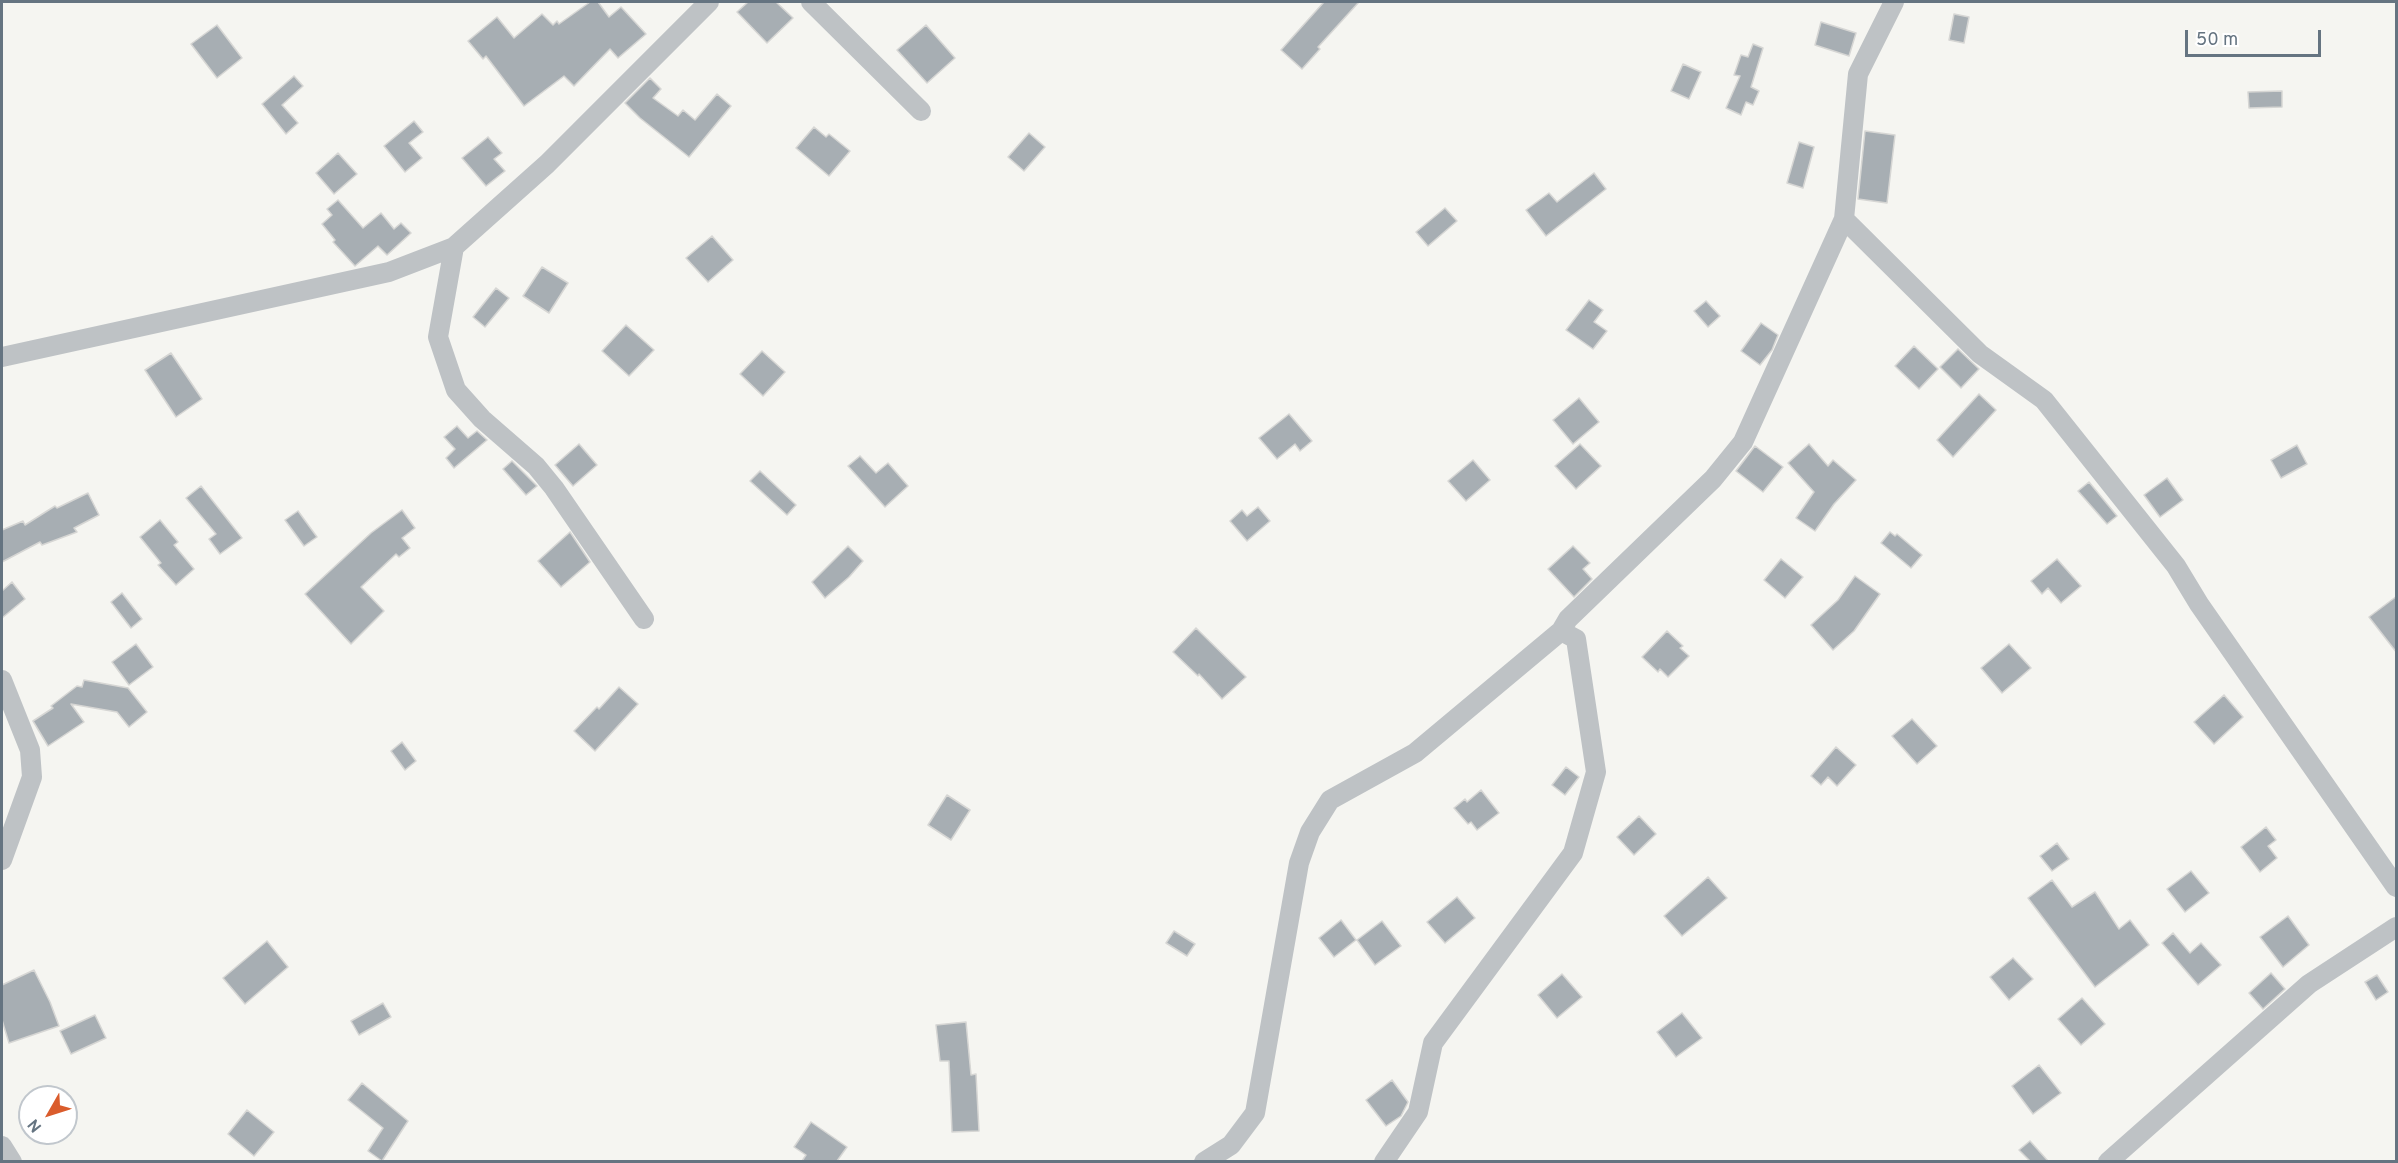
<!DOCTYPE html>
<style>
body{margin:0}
#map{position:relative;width:2398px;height:1163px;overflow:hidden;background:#f5f5f1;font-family:Overpass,sans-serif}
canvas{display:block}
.frame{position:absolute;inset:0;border:3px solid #657481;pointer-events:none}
.north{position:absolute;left:18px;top:1085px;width:60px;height:60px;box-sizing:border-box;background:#fff;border:2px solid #c1c7cd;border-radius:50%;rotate:231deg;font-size:16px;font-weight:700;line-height:24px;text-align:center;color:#657481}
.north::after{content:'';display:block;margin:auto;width:21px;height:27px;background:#da5c2c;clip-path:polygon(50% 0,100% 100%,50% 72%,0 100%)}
.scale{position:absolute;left:2185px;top:30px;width:136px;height:27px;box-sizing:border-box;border:3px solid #657481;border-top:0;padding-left:8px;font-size:18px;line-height:21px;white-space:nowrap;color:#657481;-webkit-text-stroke:4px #fff;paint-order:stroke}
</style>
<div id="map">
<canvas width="2398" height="1163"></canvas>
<div class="frame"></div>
<div class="north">N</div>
<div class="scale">50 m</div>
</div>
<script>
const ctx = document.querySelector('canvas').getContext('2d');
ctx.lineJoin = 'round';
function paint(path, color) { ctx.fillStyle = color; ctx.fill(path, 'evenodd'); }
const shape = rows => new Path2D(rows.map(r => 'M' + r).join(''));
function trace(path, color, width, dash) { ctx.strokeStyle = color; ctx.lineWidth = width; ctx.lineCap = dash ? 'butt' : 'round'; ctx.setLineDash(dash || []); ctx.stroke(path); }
const building = shape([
 [590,2,598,2,609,17,621,7,646,34,618,58,610,49,574,86,564,76,524,106,486,56,483,59,468,41,497,17,514,38,542,14,553,25,557,21,559,24,590,2],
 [748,2,776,2,793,18,767,43,737,12,748,2],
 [1324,2,1359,2,1318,47,1320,49,1302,69,1281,50,1324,2],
 [1954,14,1969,17,1964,43,1949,40,1954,14],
 [1821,22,1856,33,1849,56,1815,45,1821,22],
 [217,25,242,58,217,78,191,44,217,25],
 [926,25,955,58,927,83,897,50,926,25],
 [1753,44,1763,48,1751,87,1759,91,1753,105,1746,102,1741,115,1726,108,1740,76,1734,75,1741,55,1748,57,1753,44],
 [1683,64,1701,72,1689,99,1671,91,1683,64],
 [294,76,303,86,282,105,298,123,286,134,262,104,294,76],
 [650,78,661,89,653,98,678,116,683,110,695,120,717,94,731,106,689,157,640,118,625,103,650,78],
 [2282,91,2282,107,2249,108,2248,92,2282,91],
 [414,121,423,132,409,143,422,158,405,172,384,146,414,121],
 [814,127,826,137,829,134,850,151,829,176,796,148,814,127],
 [1865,131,1895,135,1887,203,1858,199,1865,131],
 [1029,133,1045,147,1024,171,1008,157,1029,133],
 [488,137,502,153,494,159,505,171,486,186,462,158,488,137],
 [1799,142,1814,147,1803,188,1787,183,1799,142],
 [338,153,357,174,334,194,316,173,338,153],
 [1594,173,1606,189,1546,236,1526,210,1549,193,1557,202,1594,173],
 [338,200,363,228,381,213,394,229,401,223,411,233,387,255,378,246,355,266,333,242,335,240,322,224,332,215,327,209,338,200],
 [1445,208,1457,221,1428,246,1416,232,1445,208],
 [712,236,733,260,708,282,686,258,712,236],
 [542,267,568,283,549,313,523,296,542,267],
 [496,288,509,298,485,327,473,317,496,288],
 [1589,300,1603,310,1594,322,1607,331,1593,349,1566,330,1589,300],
 [1706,301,1720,316,1708,327,1694,311,1706,301],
 [1761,323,1778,335,1772,350,1760,365,1741,351,1761,323],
 [626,325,654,350,629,376,602,351,626,325],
 [1914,346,1938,369,1919,389,1895,366,1914,346],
 [1958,349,1979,369,1961,388,1940,367,1958,349],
 [762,351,785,372,763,396,740,374,762,351],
 [171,353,202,399,176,417,145,370,171,353],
 [1979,394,1996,410,1953,457,1937,440,1979,394],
 [1579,398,1599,422,1573,444,1553,420,1579,398],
 [1289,414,1312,441,1300,451,1295,444,1277,459,1259,438,1289,414],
 [457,426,468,438,477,431,487,440,454,468,446,458,455,449,444,437,457,426],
 [579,444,597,465,573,486,555,465,579,444],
 [1580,444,1601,466,1576,489,1555,466,1580,444],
 [1809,444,1828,466,1833,460,1856,480,1834,504,1815,531,1796,518,1814,492,1788,463,1809,444],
 [2297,445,2307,464,2281,478,2271,460,2297,445],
 [1755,446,1783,467,1763,492,1736,471,1755,446],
 [860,456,876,473,888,463,908,486,885,507,848,466,860,456],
 [1473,460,1490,480,1466,501,1448,481,1473,460],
 [512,461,537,486,526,495,503,469,512,461],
 [760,471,796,505,787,515,750,481,760,471],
 [2167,478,2183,500,2160,517,2144,495,2167,478],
 [2089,482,2117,516,2107,524,2078,491,2089,482],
 [201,486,242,538,220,554,209,539,216,534,186,498,201,486],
 [88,493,99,515,74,528,77,532,42,545,40,542,2,562,2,530,23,521,25,525,55,506,57,508,88,493],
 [1258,507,1270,521,1247,541,1230,521,1242,510,1247,516,1258,507],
 [402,510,415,528,402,538,410,548,399,557,396,554,361,587,384,611,351,644,305,594,371,533,402,510],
 [298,511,317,537,304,546,285,520,298,511],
 [160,520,178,542,174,545,194,569,176,585,158,565,161,563,140,537,160,520],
 [570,532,590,562,561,587,538,561,570,532],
 [1890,532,1895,536,1897,534,1922,555,1911,568,1881,543,1890,532],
 [848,546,863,561,849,577,825,598,812,582,848,546],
 [1573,546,1590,563,1583,569,1592,579,1574,597,1548,569,1573,546],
 [1781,559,1803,577,1785,598,1764,580,1781,559],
 [2057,559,2081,586,2061,603,2048,588,2042,594,2031,581,2057,559],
 [1855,576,1880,594,1854,631,1833,650,1811,625,1838,600,1855,576],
 [12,582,25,599,2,618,2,591,12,582],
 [122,593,142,619,131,628,111,602,122,593],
 [2397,596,2397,653,2369,617,2397,596],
 [1196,628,1246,677,1222,699,1199,674,1198,676,1173,652,1196,628],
 [1667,631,1683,646,1680,648,1689,656,1668,677,1660,669,1658,672,1642,657,1667,631],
 [136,644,153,667,129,685,112,662,136,644],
 [2009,644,2031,668,2002,693,1981,668,2009,644],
 [84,680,128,688,147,712,129,727,117,712,71,704,84,722,48,746,33,721,53,708,51,706,77,686,82,687,84,680],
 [619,687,638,704,595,751,574,731,597,707,599,709,619,687],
 [2224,695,2243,717,2214,744,2194,722,2224,695],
 [1912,719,1937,746,1917,764,1892,736,1912,719],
 [402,742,416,761,405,770,391,751,402,742],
 [1836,747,1856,765,1837,786,1828,777,1821,785,1811,776,1836,747],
 [1566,767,1579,777,1565,795,1552,785,1566,767],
 [1481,790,1499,813,1477,830,1471,822,1468,824,1454,808,1465,799,1467,802,1481,790],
 [947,795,970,810,951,840,928,825,947,795],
 [1639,816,1656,834,1634,855,1617,837,1639,816],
 [2266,827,2276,840,2268,846,2277,858,2260,872,2241,847,2266,827],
 [2057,843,2069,859,2052,871,2040,856,2057,843],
 [2191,871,2209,893,2185,912,2167,889,2191,871],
 [1708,877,1727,898,1682,936,1664,916,1708,877],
 [2052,880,2072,907,2095,892,2119,929,2130,920,2149,945,2095,987,2028,898,2052,880],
 [1457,897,1475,918,1445,943,1427,922,1457,897],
 [2288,916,2309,945,2283,967,2260,937,2288,916],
 [1341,920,1356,940,1334,957,1319,938,1341,920],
 [1382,921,1401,946,1375,965,1357,940,1382,921],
 [1174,931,1195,944,1187,956,1166,943,1174,931],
 [2173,933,2190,953,2201,943,2221,965,2198,985,2162,943,2173,933],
 [267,941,288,967,245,1004,223,978,267,941],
 [2013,958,2033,979,2009,1000,1990,977,2013,958],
 [34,970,50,1002,59,1026,9,1043,2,1020,2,985,34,970],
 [2271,973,2285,989,2263,1009,2249,993,2271,973],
 [1562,974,1582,997,1557,1018,1538,995,1562,974],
 [2377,975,2388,992,2376,1000,2365,982,2377,975],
 [2082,998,2105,1024,2081,1045,2058,1019,2082,998],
 [383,1003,391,1017,359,1035,351,1021,383,1003],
 [1682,1013,1702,1038,1676,1057,1657,1032,1682,1013],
 [95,1015,106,1038,71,1054,60,1031,95,1015],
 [966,1022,971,1075,976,1074,979,1131,952,1132,949,1061,940,1061,936,1025,966,1022],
 [2039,1065,2061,1093,2033,1114,2012,1086,2039,1065],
 [1392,1080,1408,1102,1401,1116,1386,1126,1366,1100,1392,1080],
 [362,1083,408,1121,382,1161,368,1151,383,1128,348,1100,362,1083],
 [247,1110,274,1132,254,1156,228,1134,247,1110],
 [811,1122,847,1147,837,1161,802,1161,806,1155,794,1147,811,1122],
 [2030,1141,2048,1161,2030,1161,2019,1150,2030,1141]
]);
const street = shape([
 [811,2,921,111],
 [1844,219,1980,354,2044,400,2176,566,2199,604,2396,887],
 [454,247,438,337,456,390,482,419,536,466,554,488,644,619],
 [2,357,389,272,454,247,547,164,709,2],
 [2,680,30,750,32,777,2,860],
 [2,1146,12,1162],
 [1204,1162,1231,1145,1255,1113,1299,863,1310,832,1330,800,1415,753,1561,631,1568,619,1713,479,1743,442,1844,219,1858,74,1894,2],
 [1384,1162,1418,1112,1433,1043,1573,853,1596,772,1576,639,1561,631],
 [2108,1162,2309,984,2396,927]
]);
paint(building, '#a7aeb3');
trace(building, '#d6d6d4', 1.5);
trace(street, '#bec2c5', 20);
</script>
